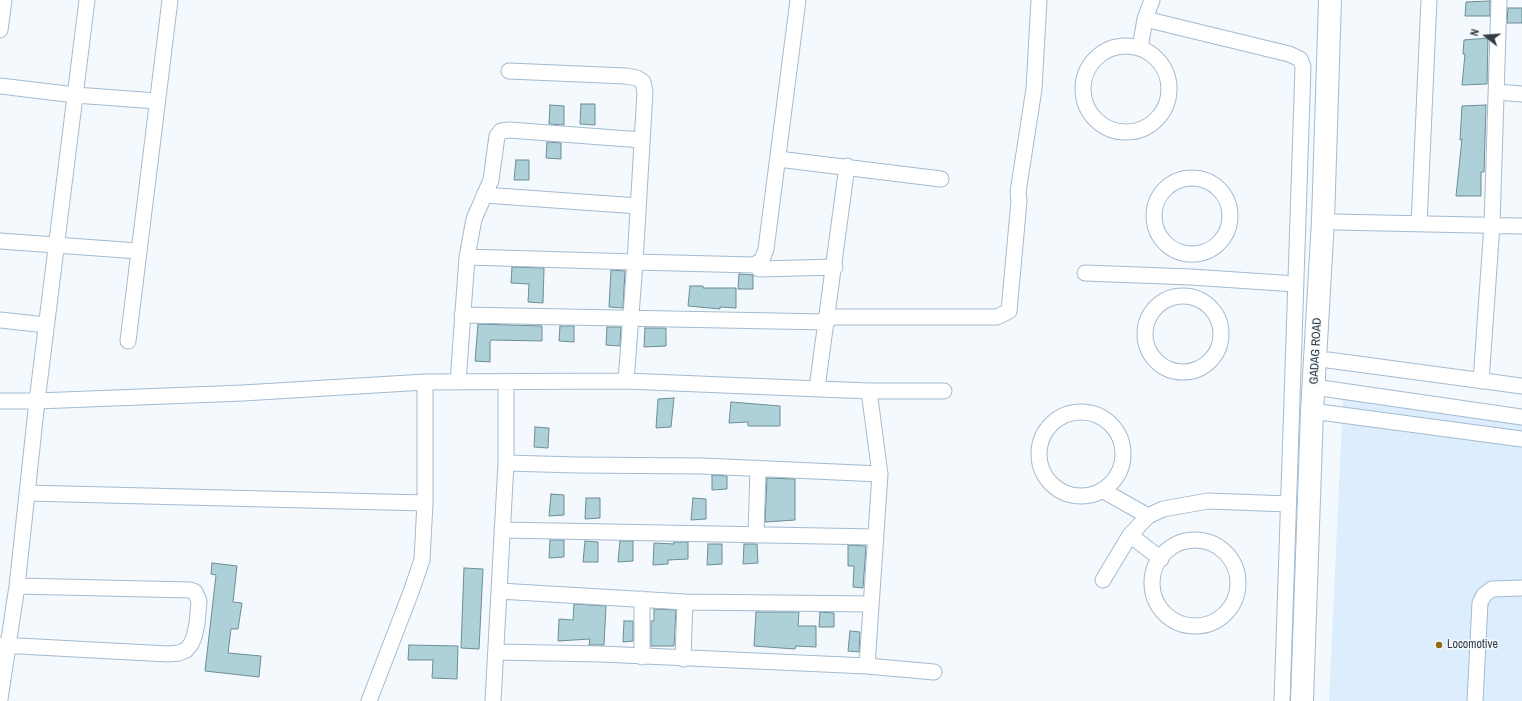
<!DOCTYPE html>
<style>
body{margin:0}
#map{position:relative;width:1522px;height:701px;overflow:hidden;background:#f4f9fe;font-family:"Archivo Narrow",sans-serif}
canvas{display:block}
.north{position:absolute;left:1466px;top:16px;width:40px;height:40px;-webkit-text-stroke:3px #f4f9fe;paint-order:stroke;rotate:287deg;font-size:11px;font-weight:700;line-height:16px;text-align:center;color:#333c45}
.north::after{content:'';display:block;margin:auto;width:14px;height:18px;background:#333c45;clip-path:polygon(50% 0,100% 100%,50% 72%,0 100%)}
</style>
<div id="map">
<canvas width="1522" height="701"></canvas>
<div class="north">N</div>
</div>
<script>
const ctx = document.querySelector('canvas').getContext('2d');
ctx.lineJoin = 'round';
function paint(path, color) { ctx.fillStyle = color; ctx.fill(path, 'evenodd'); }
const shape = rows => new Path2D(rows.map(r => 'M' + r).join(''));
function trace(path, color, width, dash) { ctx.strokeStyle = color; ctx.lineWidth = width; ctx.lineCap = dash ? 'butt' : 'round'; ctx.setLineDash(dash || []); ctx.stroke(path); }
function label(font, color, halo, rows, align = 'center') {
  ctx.font = font + ' "Archivo Narrow",sans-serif'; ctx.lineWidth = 3; ctx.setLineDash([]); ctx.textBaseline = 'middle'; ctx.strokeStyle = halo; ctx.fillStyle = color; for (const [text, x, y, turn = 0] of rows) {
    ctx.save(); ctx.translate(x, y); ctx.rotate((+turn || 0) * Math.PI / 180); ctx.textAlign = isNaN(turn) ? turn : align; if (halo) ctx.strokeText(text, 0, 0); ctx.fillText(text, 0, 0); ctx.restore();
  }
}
const built = shape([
 [1343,399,1522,420,1522,701,1329,701]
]);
const building = shape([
 [1490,1,1490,16,1465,16,1466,2,1490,1],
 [1508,8,1522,8,1522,23,1507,23,1508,8],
 [1488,38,1487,84,1462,85,1465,54,1463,54,1464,40,1488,38],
 [581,104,595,104,595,125,580,124,581,104],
 [550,105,564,106,564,125,549,124,550,105],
 [1486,105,1484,172,1481,172,1481,196,1456,196,1462,139,1460,140,1462,106,1486,105],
 [547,142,561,143,561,159,546,158,547,142],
 [516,160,529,160,529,180,514,180,516,160],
 [512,267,544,268,543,303,528,302,529,284,511,283,512,267],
 [611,270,625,271,623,308,609,307,611,270],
 [739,274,753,275,753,289,738,289,739,274],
 [690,286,703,286,703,288,736,288,736,308,720,307,720,309,688,306,690,286],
 [478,324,542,326,542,341,492,340,490,341,490,362,475,361,478,324],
 [560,326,574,326,574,342,559,341,560,326],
 [607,327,621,327,620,346,606,345,607,327],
 [645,328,666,328,666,346,644,347,645,328],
 [674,398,671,427,656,428,658,399,674,398],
 [731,402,780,406,780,426,748,426,748,422,729,423,731,402],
 [535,427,549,428,548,448,534,447,535,427],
 [712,475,727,476,727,489,712,490,712,475],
 [767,478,795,479,795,520,765,522,767,478],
 [551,494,564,495,564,515,549,516,551,494],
 [586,498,600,498,600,518,585,519,586,498],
 [693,498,706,499,706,519,691,520,693,498],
 [550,540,564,540,564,557,549,558,550,540],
 [585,541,598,542,598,562,583,562,585,541],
 [620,541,633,541,633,561,618,562,620,541],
 [674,542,688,542,688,559,668,560,668,564,653,565,654,543,674,544,674,542],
 [708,544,722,544,722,564,707,565,708,544],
 [744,544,757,544,758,563,743,564,744,544],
 [848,545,866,546,863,588,853,587,854,566,848,566,848,545],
 [212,563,237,566,233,602,242,603,238,629,231,629,228,653,261,656,259,677,205,671,216,575,211,574,212,563],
 [464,568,483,569,479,649,461,648,464,568],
 [574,604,606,606,604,645,589,645,590,639,558,641,559,619,573,620,574,604],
 [654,609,676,610,674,646,651,646,651,621,654,621,654,609],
 [756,612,799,612,798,626,816,626,816,647,796,646,795,649,754,646,756,612],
 [820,612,834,613,834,627,819,627,820,612],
 [624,621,633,621,633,641,623,642,624,621],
 [850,631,860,632,859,652,848,651,850,631],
 [409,645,458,646,457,679,432,678,433,660,408,660,409,645]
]);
const minor = shape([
 [1145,19,1289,54,1300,59,1303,67,1282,701],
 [0,30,4,0],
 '1083 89a43 43 0 1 1 86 0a43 43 0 1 1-86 0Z',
 [1140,48,1145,19,1152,0],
 [0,86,75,95,157,101],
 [1497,92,1522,94],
 [778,159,941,179],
 '1154 216a38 38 0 1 1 76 0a38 38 0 1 1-76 0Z',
 [484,195,638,206],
 [1335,222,1522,226],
 [1419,224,1429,0],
 [0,241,138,251],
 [467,257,635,262,645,92,643,82,637,78,626,76,509,71],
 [759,269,835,267],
 [1085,273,1191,277,1296,284],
 '1145 334a38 38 0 1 1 76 0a38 38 0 1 1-76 0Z',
 [462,315,827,322,829,317,997,317,1009,311,1019,201,1018,192,1034,89,1039,0],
 [0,320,46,325],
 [128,341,170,0],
 [1328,360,1522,386],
 [626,381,869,391,880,474,867,666],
 [1481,381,1492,225,1499,0],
 [458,382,467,257,474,219,491,180,497,136,501,131,509,130,642,140],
 [1314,387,1522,417],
 [817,388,847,166],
 [869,391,944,391],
 [0,401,37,401,87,0],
 [1312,411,1522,439],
 '1039 454a42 42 0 1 1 84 0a42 42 0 1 1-84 0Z',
 [506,463,577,465,703,466,880,474],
 [1102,490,1148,516],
 [27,493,425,503],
 [502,530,876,537],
 [756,535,758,468],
 [1130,535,1161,559],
 '1152 583a43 43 0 1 1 86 0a43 43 0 1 1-86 0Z',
 [1103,580,1130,535,1148,516,1163,509,1208,501,1288,504],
 [499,591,685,602,871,604],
 [0,645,168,654,179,653,186,650,191,644,194,637,197,624,199,601,195,592,190,590,17,586],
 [496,652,601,654,867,666,934,672],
 [642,657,642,599],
 [683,659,685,602],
 [0,699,17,586,37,401,243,393,425,382,626,381,635,262,754,265,762,260,766,249,798,0],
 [369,701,411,592,422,560,425,503,425,382],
 [493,701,506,463,506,382],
 [1475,701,1480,603,1484,595,1492,589,1522,588]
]);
const highway = shape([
 [1302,701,1312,411,1323,221,1330,0]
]);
const markers = [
 [1439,645,4,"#8e6c0f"]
];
const streetNames = [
 ["GADAG ROAD",1316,351,-87]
];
const poiNames = [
 ["Locomotive",1447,645]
];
paint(built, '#dceefe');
paint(building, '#aed0d8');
trace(building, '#6c8d94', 1);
trace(minor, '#a4bbcf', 17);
trace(highway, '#a4bbcf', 24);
trace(minor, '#fff', 15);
trace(highway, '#fff', 22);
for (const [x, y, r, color] of markers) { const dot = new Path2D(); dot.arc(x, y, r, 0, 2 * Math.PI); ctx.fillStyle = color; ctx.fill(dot); trace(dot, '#f4f9fe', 1.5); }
label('12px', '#333c45', '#f4f9fe', streetNames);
label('12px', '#333c45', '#f4f9fe', poiNames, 'left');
</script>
